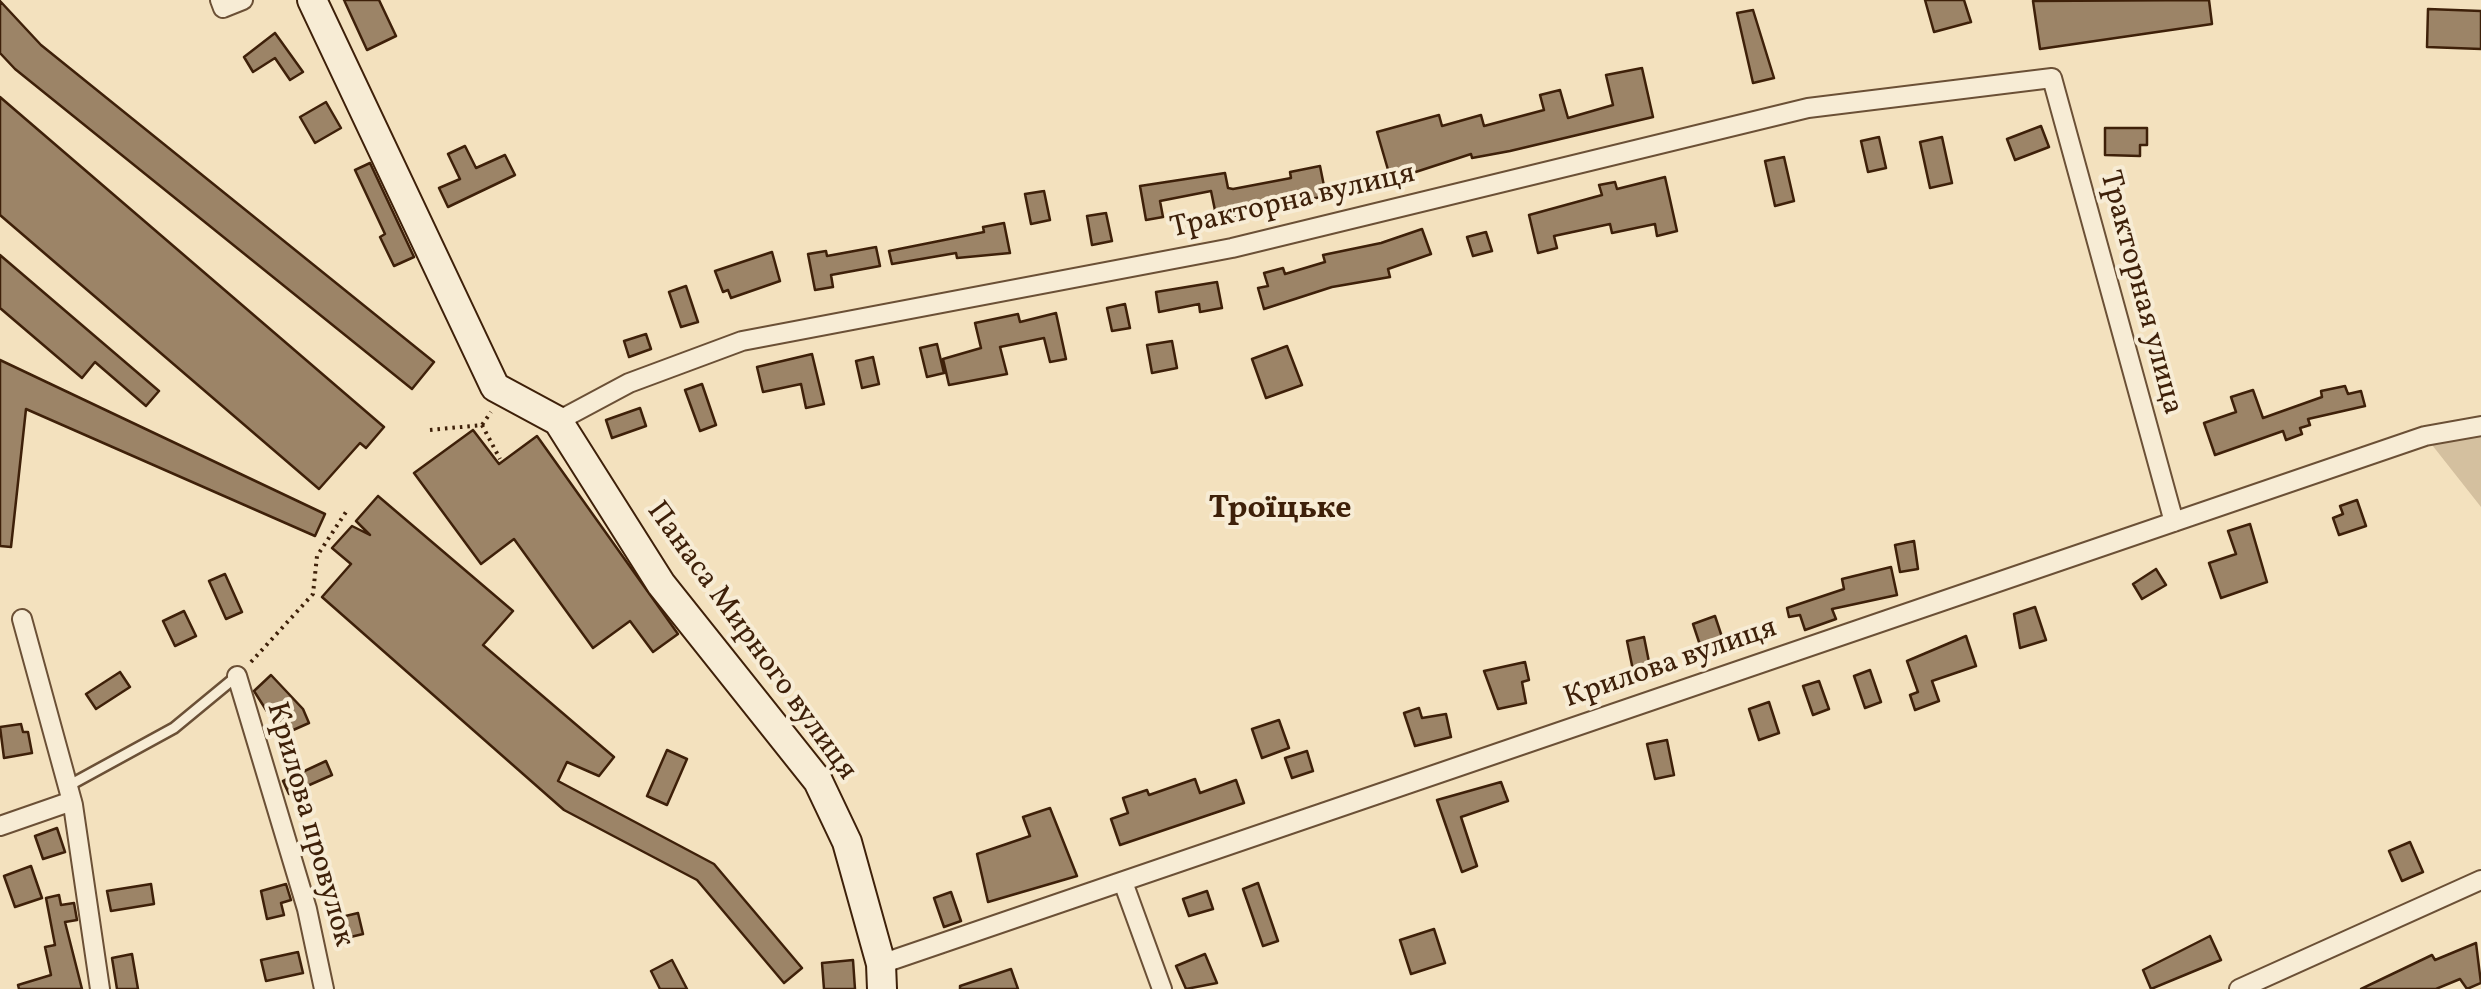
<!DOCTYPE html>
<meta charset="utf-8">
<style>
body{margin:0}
canvas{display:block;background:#f3e1be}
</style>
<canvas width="2481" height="989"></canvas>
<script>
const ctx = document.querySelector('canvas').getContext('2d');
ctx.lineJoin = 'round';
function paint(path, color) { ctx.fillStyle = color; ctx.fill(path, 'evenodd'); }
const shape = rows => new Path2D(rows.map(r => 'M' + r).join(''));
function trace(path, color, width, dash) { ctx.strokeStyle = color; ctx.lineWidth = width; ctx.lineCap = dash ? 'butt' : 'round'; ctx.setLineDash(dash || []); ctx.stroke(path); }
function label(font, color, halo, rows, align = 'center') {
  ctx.font = font + ' Vollkorn,serif'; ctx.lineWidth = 8; ctx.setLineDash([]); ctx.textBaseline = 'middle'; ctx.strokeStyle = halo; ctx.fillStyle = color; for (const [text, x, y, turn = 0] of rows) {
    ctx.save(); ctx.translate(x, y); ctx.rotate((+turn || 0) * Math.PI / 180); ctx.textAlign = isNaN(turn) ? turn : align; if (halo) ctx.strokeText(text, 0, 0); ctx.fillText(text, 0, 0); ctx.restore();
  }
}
const green = shape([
 [2481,426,2481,507,2425,436]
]);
const building = shape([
 [344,0,379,0,396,36,367,50,344,0],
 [1925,0,1964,0,1971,22,1934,32,1925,0],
 [2209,0,2212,24,2040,49,2033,1,2209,0],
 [0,1,41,45,434,362,412,389,15,69,0,53,0,1],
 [2428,9,2481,11,2481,49,2427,47,2428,9],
 [1753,10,1774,78,1753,83,1737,13,1753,10],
 [275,33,303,72,290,80,275,58,253,72,244,57,275,33],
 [1642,68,1653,117,1510,151,1472,158,1471,154,1391,180,1377,132,1439,115,1442,126,1481,115,1484,126,1544,110,1540,95,1560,90,1568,118,1613,105,1606,75,1642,68],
 [0,97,384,427,366,448,360,443,319,489,0,215,0,97],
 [326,102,341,128,315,143,300,117,326,102],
 [2041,126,2049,147,2015,160,2007,139,2041,126],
 [2105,128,2147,128,2147,145,2140,145,2140,156,2105,155,2105,128],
 [1879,137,1886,168,1868,172,1861,141,1879,137],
 [1942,137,1952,183,1930,188,1920,142,1942,137],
 [465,146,476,168,505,155,515,175,448,207,439,188,460,179,448,154,465,146],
 [1784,157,1794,201,1775,206,1765,161,1784,157],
 [370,163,414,257,394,266,380,237,385,234,355,170,370,163],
 [1320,166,1326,196,1296,202,1295,197,1237,207,1239,216,1217,220,1211,191,1160,201,1163,217,1146,220,1140,186,1225,173,1228,188,1233,189,1291,178,1290,172,1320,166],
 [1665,177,1677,231,1657,236,1655,224,1612,233,1610,224,1554,236,1557,248,1538,253,1529,215,1602,195,1599,185,1615,182,1617,189,1665,177],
 [1044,191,1050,220,1031,224,1025,194,1044,191],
 [1106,213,1112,241,1092,245,1087,216,1106,213],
 [1004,223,1010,253,957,258,956,253,892,264,889,251,984,232,983,227,1004,223],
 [1422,229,1431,254,1388,269,1390,277,1332,287,1264,309,1258,288,1268,286,1264,273,1283,268,1285,274,1325,262,1323,255,1381,243,1422,229],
 [1486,232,1492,251,1473,256,1467,237,1486,232],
 [876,247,880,266,831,275,833,287,815,290,808,254,826,251,827,256,876,247],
 [772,252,780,281,731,298,728,290,723,292,715,271,772,252],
 [0,255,159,391,146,406,95,362,82,378,0,308,0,255],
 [1217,282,1222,308,1200,312,1199,304,1159,312,1156,292,1217,282],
 [686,286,698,322,681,327,669,292,686,286],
 [1125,304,1130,328,1112,331,1107,308,1125,304],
 [1056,313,1066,359,1050,362,1044,338,1000,347,1007,374,949,385,943,359,981,348,975,323,1018,314,1020,322,1056,313],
 [646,334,651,349,629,357,624,341,646,334],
 [1172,341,1177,368,1152,373,1147,345,1172,341],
 [937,344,944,373,927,377,920,348,937,344],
 [1287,346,1302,385,1266,398,1252,359,1287,346],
 [812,354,824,404,806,408,801,384,763,392,757,367,812,354],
 [873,357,879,384,862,388,856,361,873,357],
 [0,360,325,514,315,536,26,409,11,547,0,546,0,360],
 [702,384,716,425,700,431,685,390,702,384],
 [2345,386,2348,394,2361,391,2365,406,2308,419,2310,425,2300,428,2302,434,2286,440,2283,431,2215,455,2204,423,2236,412,2231,397,2253,390,2263,418,2322,397,2321,391,2345,386],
 [640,408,646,426,612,438,606,420,640,408],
 [473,430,499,464,537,436,678,634,653,652,630,621,593,648,514,539,481,564,414,473,473,430],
 [378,496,513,611,483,645,614,757,599,776,567,762,558,781,714,864,802,968,784,983,697,880,564,810,322,597,351,564,332,548,352,526,370,535,356,521,378,496],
 [2357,500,2366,526,2339,535,2333,518,2343,514,2340,506,2357,500],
 [2250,524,2267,582,2221,598,2209,563,2236,554,2228,531,2250,524],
 [1914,541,1918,569,1900,572,1895,545,1914,541],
 [1891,567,1897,595,1832,609,1836,619,1805,630,1800,615,1789,617,1787,608,1844,589,1842,579,1891,567],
 [2156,569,2166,585,2142,599,2133,584,2156,569],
 [225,574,242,612,226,619,209,581,225,574],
 [2035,607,2046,640,2020,648,2014,614,2035,607],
 [184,611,196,636,175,646,163,621,184,611],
 [1715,616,1725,646,1703,654,1693,624,1715,616],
 [1966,636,1976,666,1932,681,1939,701,1915,710,1910,695,1918,692,1907,661,1966,636],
 [1644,637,1651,672,1634,675,1627,641,1644,637],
 [1525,662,1529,680,1522,682,1526,703,1498,709,1484,671,1525,662],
 [1870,670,1881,702,1865,708,1854,676,1870,670],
 [120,672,130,687,96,709,86,694,120,672],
 [271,675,303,709,309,723,282,735,254,691,271,675],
 [1819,681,1829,709,1813,715,1803,686,1819,681],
 [1769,702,1779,733,1759,740,1749,709,1769,702],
 [1419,708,1422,718,1446,714,1451,737,1415,746,1404,713,1419,708],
 [1279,720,1289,748,1262,758,1252,729,1279,720],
 [21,724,23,732,28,732,32,753,4,758,0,727,21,724],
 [1667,740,1674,775,1655,779,1647,744,1667,740],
 [667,750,687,759,667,805,647,796,667,750],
 [1307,751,1313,771,1292,778,1285,758,1307,751],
 [326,761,332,775,289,794,283,781,326,761],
 [1195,779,1200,793,1236,780,1244,803,1120,845,1111,819,1128,813,1123,798,1147,790,1149,795,1195,779],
 [1501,782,1508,801,1461,817,1477,866,1462,872,1437,800,1501,782],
 [1050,808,1077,876,988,902,977,854,1030,836,1023,817,1050,808],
 [57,828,65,852,43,859,35,836,57,828],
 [2410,842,2423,872,2402,881,2389,851,2410,842],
 [31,866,42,898,15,907,4,876,31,866],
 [1258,883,1278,941,1263,946,1243,889,1258,883],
 [151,884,154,904,111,911,107,891,151,884],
 [286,884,291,900,281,903,284,915,267,919,261,891,286,884],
 [1207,891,1213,909,1189,916,1183,899,1207,891],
 [951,892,961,921,944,927,934,898,951,892],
 [59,895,61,905,74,903,77,920,65,922,82,989,19,989,18,985,51,975,45,947,55,945,46,898,59,895],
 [358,913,363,934,338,940,333,919,358,913],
 [1434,929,1445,963,1411,974,1400,940,1434,929],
 [2210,936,2221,960,2151,989,2143,970,2210,936],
 [2476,943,2481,983,2467,989,2460,979,2436,989,2361,989,2432,955,2435,960,2476,943],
 [298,952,303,973,266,981,261,960,298,952],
 [132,954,138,989,117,989,112,958,132,954],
 [1205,954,1217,983,1186,989,1176,966,1205,954],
 [672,960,687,989,660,989,651,971,672,960],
 [853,960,855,989,824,989,822,963,853,960],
 [1011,969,1018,989,960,989,960,986,1011,969]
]);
const path = shape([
 [482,425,500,459],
 [430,430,482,425,491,412],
 [251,662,313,594,317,556,346,512]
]);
const lane = shape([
 [68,786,174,728,237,676]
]);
const street = shape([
 [220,0,223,8,243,0],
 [558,421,629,383,742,341,1232,248,1808,108,2052,78,2174,522],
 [22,619,73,805,100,989],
 [237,676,307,909,324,989],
 [0,826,72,801],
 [1123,882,1162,989],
 [881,964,2425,436,2481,426],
 [2239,989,2481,880]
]);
const secondary = shape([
 [312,0,495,387,558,421,661,584,818,781,847,842,881,964,882,989]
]);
const streetNames = [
 ["Тракторна вулиця",1293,203,-13],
 ["Тракторная улица",2139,293,75],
 ["Панаса Мирного вулиця",750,642,54],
 ["Крилова вулиця",1671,665,-19],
 ["Крилова провулок",308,825,74]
];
const neighbourhoodNames = [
 ["Троїцьке",1280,511]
];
paint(green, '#d4c09f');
paint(building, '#9c8467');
trace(building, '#3e2009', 2.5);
trace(lane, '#6b5036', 14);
trace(street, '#6b5036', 22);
trace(secondary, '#3e2009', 32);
trace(path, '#3e2009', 4, [2.5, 5]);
trace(lane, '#f7ecd5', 9);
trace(street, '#f7ecd5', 18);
trace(secondary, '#f7ecd5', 28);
label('30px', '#3e2009', '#f7ecd5', streetNames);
label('bold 32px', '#3e2009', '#f7ecd5', neighbourhoodNames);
</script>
